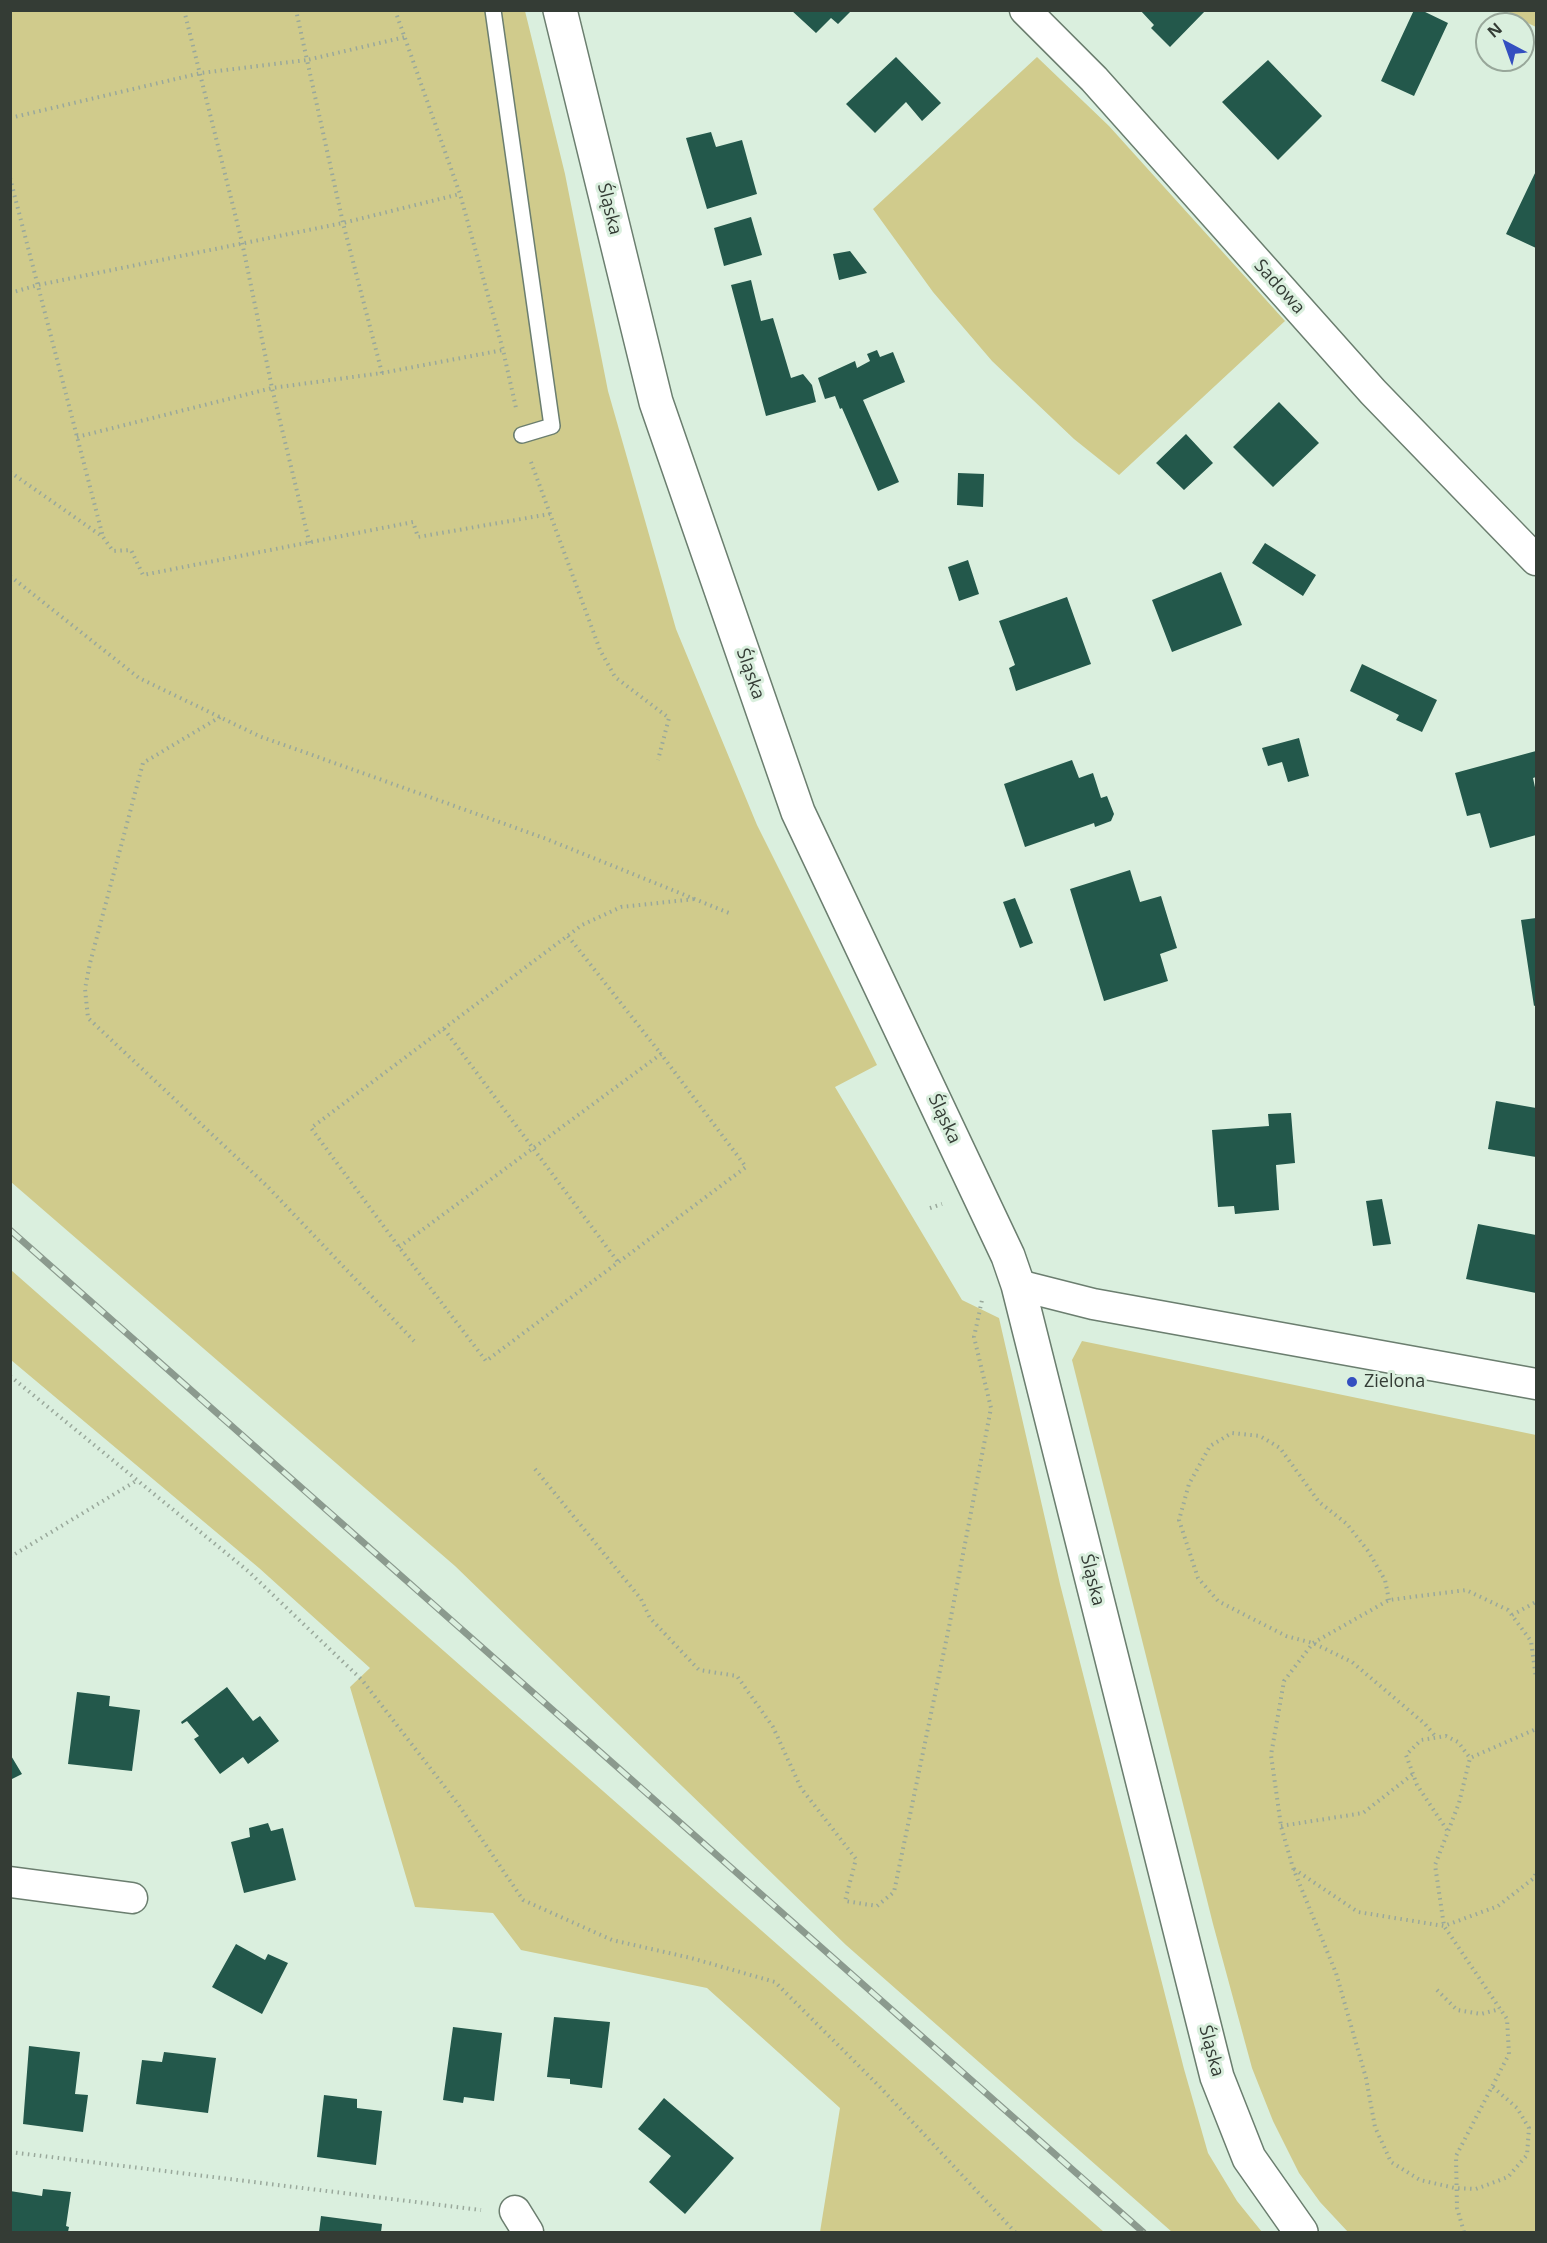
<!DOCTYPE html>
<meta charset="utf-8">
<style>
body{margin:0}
#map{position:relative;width:1547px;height:2243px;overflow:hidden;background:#daefde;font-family:"Open Sans",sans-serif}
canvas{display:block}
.frame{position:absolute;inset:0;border:12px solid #343c35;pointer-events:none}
.north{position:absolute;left:1475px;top:12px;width:60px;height:60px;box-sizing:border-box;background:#daefde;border:2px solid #98a79a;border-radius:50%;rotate:319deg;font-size:16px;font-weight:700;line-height:24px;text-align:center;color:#343c35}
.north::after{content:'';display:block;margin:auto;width:21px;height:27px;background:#344fc0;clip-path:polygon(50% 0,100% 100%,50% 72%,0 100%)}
</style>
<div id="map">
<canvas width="1547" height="2243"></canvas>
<div class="frame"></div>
<div class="north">N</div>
</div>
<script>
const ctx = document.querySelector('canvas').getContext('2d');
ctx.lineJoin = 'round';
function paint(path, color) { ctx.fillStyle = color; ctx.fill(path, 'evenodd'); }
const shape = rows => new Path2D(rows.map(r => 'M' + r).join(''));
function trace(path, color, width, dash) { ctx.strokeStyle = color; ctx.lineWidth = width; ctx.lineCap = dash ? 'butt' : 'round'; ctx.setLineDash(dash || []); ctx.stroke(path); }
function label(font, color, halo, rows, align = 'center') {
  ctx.font = font + ' "Open Sans",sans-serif'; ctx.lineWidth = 6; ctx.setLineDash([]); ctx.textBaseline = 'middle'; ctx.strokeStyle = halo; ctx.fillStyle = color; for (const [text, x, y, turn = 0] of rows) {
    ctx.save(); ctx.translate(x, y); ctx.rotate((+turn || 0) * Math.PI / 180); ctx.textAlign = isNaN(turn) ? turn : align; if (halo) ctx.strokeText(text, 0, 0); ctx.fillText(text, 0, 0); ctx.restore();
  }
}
const green = shape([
 [11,11,525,11,565,174,608,391,676,629,757,825,877,1065,835,1087,962,1300,999,1318,1060,1584,1184,2069,1208,2153,1237,2201,1262,2232,1172,2232,846,1945,455,1566,11,1182],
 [1510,11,1536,11,1536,27,1509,14],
 [1037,57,1109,126,1285,321,1119,475,1074,439,992,361,933,292,873,209],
 [10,1270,11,1270,1104,2232,820,2232,840,2108,707,1988,521,1950,493,1913,415,1907,350,1687,370,1668,259,1568,11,1360],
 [1082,1341,1536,1435,1536,2232,1348,2232,1320,2202,1299,2173,1273,2121,1252,2068,1213,1924,1072,1360]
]);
const building = shape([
 [791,10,852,10,838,24,831,18,816,33],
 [1140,10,1206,10,1170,47,1151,28,1154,25],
 [1414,10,1421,10,1448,23,1414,96,1381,81],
 [896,57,941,103,922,121,906,102,875,133,846,104],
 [1268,60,1322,116,1278,160,1222,102],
 [711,132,716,147,742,140,757,194,707,209,686,138],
 [1536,171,1536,248,1506,234],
 [751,217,762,255,724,266,714,228],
 [850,251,867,273,839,280,833,254],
 [751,280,761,321,773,318,791,378,803,374,812,385,816,402,766,416,731,285],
 [877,350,880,357,893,352,905,382,863,400,899,482,878,491,842,408,840,409,835,396,825,399,818,378,855,361,857,368,870,361,867,354],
 [1279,402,1319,443,1273,487,1233,447],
 [1186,434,1213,463,1184,490,1156,463],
 [958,473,984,474,983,507,957,505],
 [1265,543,1316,575,1303,596,1252,563],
 [968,560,979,594,959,601,948,567],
 [1221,572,1242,625,1172,652,1152,600],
 [1067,597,1091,664,1016,691,1009,668,1015,665,999,621],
 [1362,664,1437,700,1422,732,1396,720,1399,715,1350,691],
 [1299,738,1309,776,1288,782,1282,762,1268,766,1262,748],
 [1536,751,1536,777,1533,778,1536,792,1536,835,1490,848,1480,813,1467,816,1455,773],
 [1072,760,1079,778,1093,773,1101,798,1107,796,1114,814,1111,821,1095,827,1094,823,1025,847,1004,784],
 [1130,870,1140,902,1161,896,1177,948,1160,954,1168,981,1104,1001,1070,889],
 [1015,898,1033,943,1020,948,1003,902],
 [1536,918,1536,1005,1534,1006,1521,920],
 [1496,1101,1536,1108,1536,1157,1488,1149],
 [1291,1113,1295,1163,1276,1165,1279,1210,1235,1214,1234,1206,1218,1207,1212,1130,1269,1126,1268,1114],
 [1382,1199,1391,1244,1373,1246,1366,1201],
 [1478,1224,1536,1235,1536,1293,1466,1279],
 [227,1687,253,1721,260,1716,279,1741,248,1764,243,1757,220,1774,194,1739,199,1736,187,1721,182,1724,181,1722],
 [77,1692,110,1696,109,1706,140,1710,132,1771,68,1764],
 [10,1754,22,1774,10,1780],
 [268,1823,271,1831,283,1828,296,1880,244,1893,231,1842,250,1837,249,1828],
 [236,1944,265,1960,268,1954,288,1963,262,2014,212,1987],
 [554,2017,610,2022,602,2088,570,2084,570,2079,547,2077],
 [453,2027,502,2033,494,2101,464,2097,463,2103,443,2100],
 [29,2046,80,2052,75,2094,88,2095,83,2132,23,2124],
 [164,2052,216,2058,208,2113,136,2104,142,2060,162,2062],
 [324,2095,357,2099,357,2108,382,2111,376,2165,317,2157],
 [664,2098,734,2158,685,2214,649,2182,671,2156,638,2129],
 [43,2189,71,2192,66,2226,69,2227,68,2232,10,2232,10,2191,42,2196],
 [321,2216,382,2224,381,2232,319,2232]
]);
const path = shape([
 [184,10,242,242,272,388,310,545],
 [395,10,460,194,503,350,516,408],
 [10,118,201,73,307,60,296,10],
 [10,178,103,537],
 [10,293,38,285,343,223,460,194],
 [382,373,343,223,307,60,405,37],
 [77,437,272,388,382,373,503,350],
 [531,462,600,650,615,677,669,718,658,760],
 [10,472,103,537,113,551,131,550,143,575,413,522,418,537,550,514],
 [10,576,139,678,259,736,544,838,729,913],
 [220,717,143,763,90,963,85,989,88,1018,267,1186,414,1341],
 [568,936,661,1054],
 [444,1029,618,1262],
 [930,1208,942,1204],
 [399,1247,661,1054,746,1167,486,1361,399,1247,311,1128,582,925,621,907,695,899],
 [10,1376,248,1571,362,1680,458,1804,523,1900,612,1940,691,1958,775,1982,879,2086,1015,2232],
 [535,1469,641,1599,650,1618,699,1670,737,1676,773,1727,801,1788,856,1859,845,1901,877,1906,894,1892,949,1627,991,1408,974,1337,982,1300],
 [10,1557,136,1481],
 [1389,1600,1385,1580,1368,1551,1347,1524,1319,1502,1280,1448,1260,1436,1232,1433,1210,1446,1189,1484,1179,1520,1198,1578,1218,1601,1286,1636,1313,1643,1352,1662,1425,1724,1436,1737],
 [1512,1615,1536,1602],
 [1281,1826,1363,1813,1413,1774],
 [1447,1830,1417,1785,1406,1755,1421,1740,1446,1736,1458,1742,1470,1758],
 [1294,1869,1358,1912,1444,1926,1498,1906,1534,1878,1536,1873],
 [1437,1990,1457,2010,1481,2014,1500,2009],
 [1493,2087,1517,2108,1529,2128,1527,2155,1508,2177,1476,2189,1455,2188,1420,2180,1391,2162,1375,2127,1366,2078,1336,1973,1293,1868,1281,1826,1271,1755,1284,1681,1313,1643,1389,1600,1466,1590,1508,1610,1531,1641,1536,1678],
 [10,2152,481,2210],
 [1464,2232,1457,2208,1456,2156,1509,2054,1507,2019,1444,1926,1435,1865,1459,1803,1470,1758,1536,1729]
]);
const service = shape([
 [493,10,552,426,522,435]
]);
const minor = shape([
 [1025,10,1094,79,1373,392,1536,560],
 [1018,1285,1093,1304,1536,1384],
 [10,1882,132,1898],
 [515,2211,528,2232]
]);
const tertiary = shape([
 [560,10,656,402,798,812,1008,1256,1018,1285,1217,2077,1249,2158,1301,2232]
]);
const rail = shape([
 [10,1230,1143,2232]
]);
const markers = [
 [1352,1382,6,"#344fc0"]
];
const streetNames = [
 ["Śląska",609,209,76],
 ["Sadowa",1279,287,48],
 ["Śląska",750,674,71],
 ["Śląska",944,1119,65],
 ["Śląska",1092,1580,76],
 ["Śląska",1211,2051,75]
];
const poiNames = [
 ["Zielona",1364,1382]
];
paint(green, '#d0cb8c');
paint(building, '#23584b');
trace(service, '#6b7e6f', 18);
trace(minor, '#6b7e6f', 33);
trace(tertiary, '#6b7e6f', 36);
trace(path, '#99a89b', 4, [1.5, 4.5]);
trace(service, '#fff', 15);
trace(minor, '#fff', 30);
trace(tertiary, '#fff', 33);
trace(rail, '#8b9a8e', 7);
trace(rail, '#daefde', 4.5, [14]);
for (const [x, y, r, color] of markers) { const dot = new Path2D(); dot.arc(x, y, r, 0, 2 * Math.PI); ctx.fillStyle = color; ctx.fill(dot); trace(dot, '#daefde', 2); }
label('18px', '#343c35', '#daefde', streetNames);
label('18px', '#343c35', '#daefde', poiNames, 'left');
</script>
